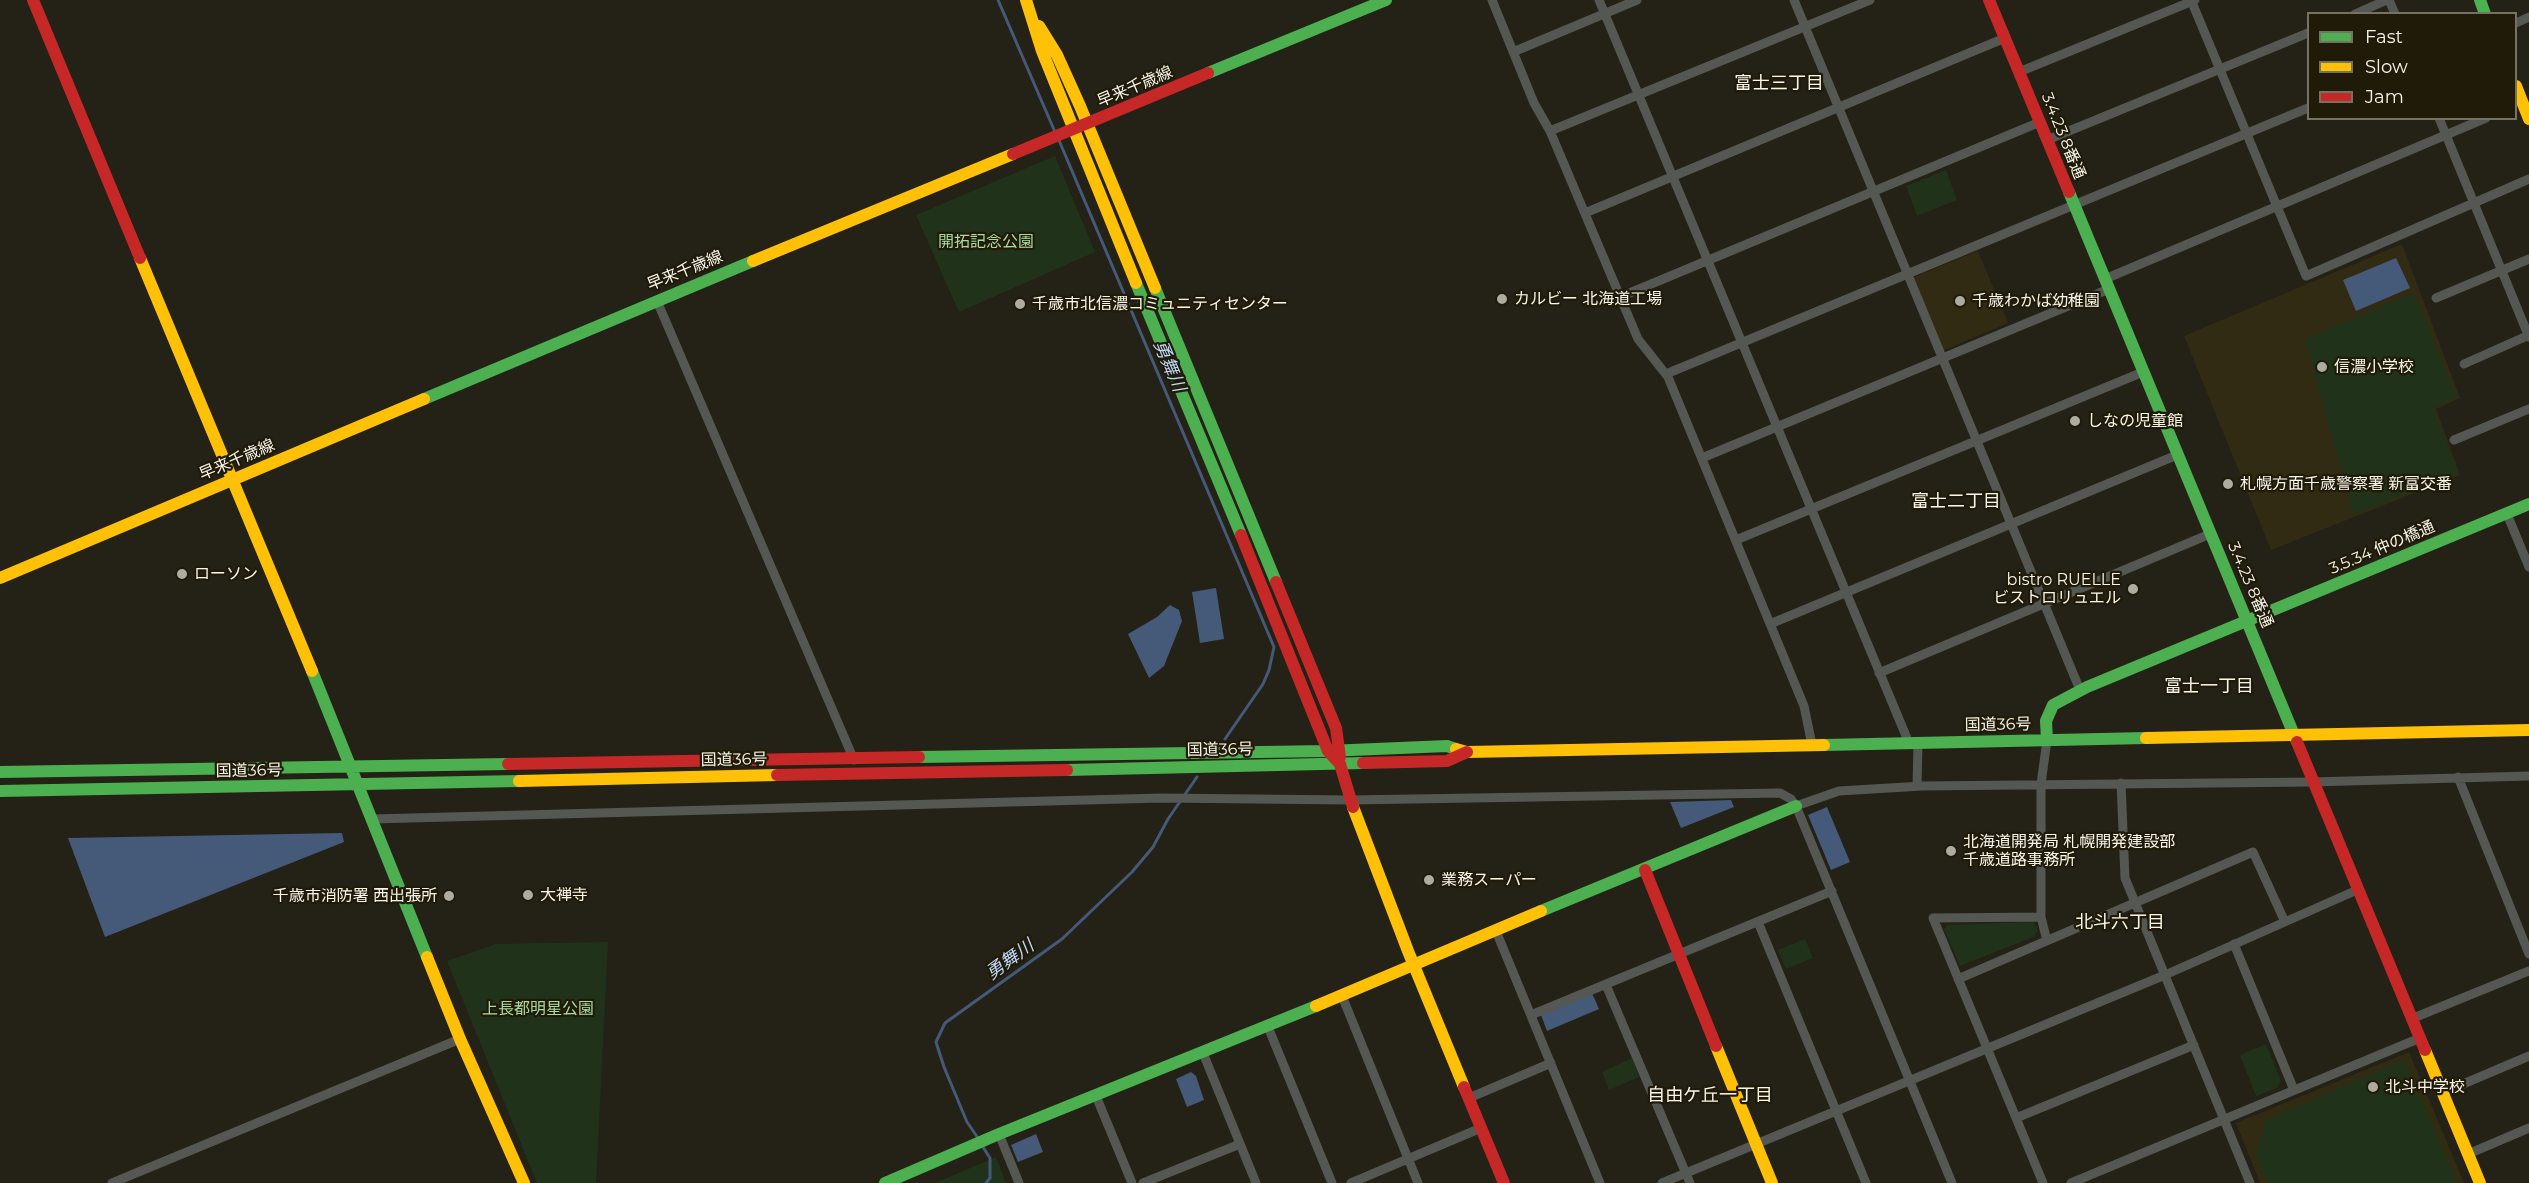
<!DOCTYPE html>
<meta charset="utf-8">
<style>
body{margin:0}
#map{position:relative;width:2529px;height:1183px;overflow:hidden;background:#242117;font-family:Montserrat,sans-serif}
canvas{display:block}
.legend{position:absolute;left:2307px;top:12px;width:210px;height:108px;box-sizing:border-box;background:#201b09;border:2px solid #767263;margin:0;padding:8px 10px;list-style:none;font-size:18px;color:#f8f5ea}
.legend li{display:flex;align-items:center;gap:12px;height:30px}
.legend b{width:30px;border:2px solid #767263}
</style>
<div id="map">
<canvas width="2529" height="1183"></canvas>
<ul class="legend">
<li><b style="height:8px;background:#4caf50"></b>Fast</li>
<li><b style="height:8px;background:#ffc107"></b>Slow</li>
<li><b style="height:8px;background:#c62828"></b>Jam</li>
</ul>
</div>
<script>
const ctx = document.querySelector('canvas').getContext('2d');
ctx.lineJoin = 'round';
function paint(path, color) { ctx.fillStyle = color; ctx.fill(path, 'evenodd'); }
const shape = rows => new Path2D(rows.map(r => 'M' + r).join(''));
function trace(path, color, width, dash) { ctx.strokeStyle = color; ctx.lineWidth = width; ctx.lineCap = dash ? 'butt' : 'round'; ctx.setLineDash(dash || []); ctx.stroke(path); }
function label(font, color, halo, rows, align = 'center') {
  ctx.font = font + ' Montserrat,"Noto Sans JP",sans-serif'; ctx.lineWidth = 4.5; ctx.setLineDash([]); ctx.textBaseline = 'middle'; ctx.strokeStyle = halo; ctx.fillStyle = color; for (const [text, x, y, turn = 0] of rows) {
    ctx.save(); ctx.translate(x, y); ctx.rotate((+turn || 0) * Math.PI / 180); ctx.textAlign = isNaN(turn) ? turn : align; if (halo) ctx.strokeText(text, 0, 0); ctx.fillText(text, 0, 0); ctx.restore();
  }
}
const built = shape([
 [2402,244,2460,398,2436,409,2460,475,2271,550,2184,336],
 [1978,251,2008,323,1942,351,1912,278],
 [2409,1052,2464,1183,2260,1183,2236,1123]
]);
const green = shape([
 [1055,156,1095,252,959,312,916,215],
 [1946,170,1957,200,1917,216,1906,186],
 [2414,293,2457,397,2433,408,2458,473,2354,515,2305,339],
 [2034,922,2038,931,2033,937,1960,966,1944,929,1947,925],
 [1805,939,1813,958,1786,969,1778,950],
 [608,942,596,1183,537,1183,447,961,496,944],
 [2266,1044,2281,1081,2277,1088,2256,1096,2240,1055],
 [1632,1058,1639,1077,1609,1090,1602,1072],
 [2404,1060,2457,1183,2268,1183,2256,1154,2267,1120],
 [996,1157,1006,1183,935,1183]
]);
const water = shape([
 [2396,258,2410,288,2356,311,2343,280],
 [1216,588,1224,639,1200,643,1192,592],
 [1170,605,1179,610,1182,621,1164,666,1149,678,1128,634,1157,617],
 [1731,800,1734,807,1681,828,1670,802],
 [1827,807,1850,862,1831,870,1808,815],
 [342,833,344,842,105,937,68,838],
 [1592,993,1599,1009,1547,1031,1541,1015],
 [1191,1072,1196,1076,1204,1100,1187,1107,1176,1079],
 [1036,1134,1043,1152,1018,1162,1011,1145]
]);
const stream = shape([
 [998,0,1055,132],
 [1058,138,1274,647,1269,670,1263,684,1225,739],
 [978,1138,967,1122,944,1067,936,1042,945,1023,1062,939,1132,872,1153,847,1168,819,1197,777],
 [981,1144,990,1158,990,1178,986,1183]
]);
const street = shape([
 [1492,0,1534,103,1550,131,1638,339,1668,377,1804,706,1812,745],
 [1599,0,1909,743],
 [1794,0,2080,690],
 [2191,0,2306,276,2529,179],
 [2389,0,2395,14],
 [2355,14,2387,0],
 [2516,23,2529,17],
 [1513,52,1637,0],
 [2019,72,2195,0],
 [2439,118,2529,337],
 [1550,131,1870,0],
 [2047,140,2308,33],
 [1585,213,2005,38],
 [2105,279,2486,118],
 [1620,297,2040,122],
 [2436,298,2529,259],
 [657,301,854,760],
 [2464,364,2529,335],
 [1666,374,2308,108],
 [2454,440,2529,409],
 [1702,458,2109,289],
 [2507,514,2529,567],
 [1736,540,2143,372],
 [1770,624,2177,455],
 [1879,673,2210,534],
 [2047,740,2041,784,2041,917,2047,941],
 [2458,777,2529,954],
 [2121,783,2125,878,2250,1183],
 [1917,786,1918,743],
 [1796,806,1839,791,1922,786,2312,782,2529,776],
 [373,819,1161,798,1350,800,1780,793,1791,799,1796,806,1952,1183],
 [2041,917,1933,918,2043,1183],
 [1758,922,1866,1183],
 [1496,931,1600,1183],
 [2234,944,2294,1090],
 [1958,979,2253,852,2285,922],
 [1606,985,1690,1183],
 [1342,996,1418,1183],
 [1531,1015,1832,891],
 [2411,1019,2529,971],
 [1268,1027,1332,1183],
 [1203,1053,1256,1183],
 [2442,1093,2529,1056],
 [1096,1096,1132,1183],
 [1469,1098,1551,1063],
 [2016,1118,2194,1045],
 [999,1134,1019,1183],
 [2468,1154,2529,1128],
 [112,1183,460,1039],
 [1143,1183,1240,1144],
 [1351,1183,1481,1128],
 [1662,1183,2165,975,2357,890],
 [2071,1183,2420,1038]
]);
const fast = shape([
 [2480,0,2485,14],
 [1208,73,1386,0],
 [2069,192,2297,742],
 [1136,283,1241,535],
 [1155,288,1276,582],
 [424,399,753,261],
 [312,671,427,957],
 [2047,740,2046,721,2053,705,2087,687,2529,504],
 [1824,745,2146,738],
 [919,757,1328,751,1447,746,1456,749],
 [1067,770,1363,763],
 [0,772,508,764],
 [0,791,519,781],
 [1541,911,1796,806],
 [885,1183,999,1134,1316,1006]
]);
const slow = shape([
 [1026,0,1042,51,1136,283],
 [1039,26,1057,55,1080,106,1155,288],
 [2516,86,2529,119],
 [140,258,312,671],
 [753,261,1013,154],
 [0,578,424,399],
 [2146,738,2529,730],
 [1456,749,1467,752,1824,745],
 [519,781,777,775],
 [1353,807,1408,951,1464,1087],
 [427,957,460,1039,524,1183],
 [1316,1006,1541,911],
 [1716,1046,1772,1183],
 [2425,1050,2480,1183]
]);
const jam = shape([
 [33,0,140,258],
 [1989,0,2069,192],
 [1013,154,1208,73],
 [1241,535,1328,751,1340,764,1353,807],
 [1276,582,1336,728,1340,757],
 [2297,742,2425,1050],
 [1363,763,1447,761,1467,752],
 [508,764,919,757],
 [777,775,1067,770],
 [1645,870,1716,1046],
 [1464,1087,1504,1183]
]);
const markers = [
 [1502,299,6,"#aeaba0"],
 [1960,301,6,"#aeaba0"],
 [1020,304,6,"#aeaba0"],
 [2322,367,6,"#aeaba0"],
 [2075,421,6,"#aeaba0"],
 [2228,484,6,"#aeaba0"],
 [182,574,6,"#aeaba0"],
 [2133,589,6,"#aeaba0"],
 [1951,851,6,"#aeaba0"],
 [1429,880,6,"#aeaba0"],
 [528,895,6,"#aeaba0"],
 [449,896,6,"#aeaba0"],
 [2373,1087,6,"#aeaba0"]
];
const streetNames = [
 ["早来千歳線",1135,87,-23],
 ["3.4.23 8番通",2063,136,68],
 ["早来千歳線",685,271,-22],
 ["早来千歳線",237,460,-23],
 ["3.5.34 仲の橋通",2382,548,-23],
 ["3.4.23 8番通",2250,585,67],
 ["国道36号",1998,725,-1],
 ["国道36号",1220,750,-1],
 ["国道36号",734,760,-1],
 ["国道36号",249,771,-1]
];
const parkNames = [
 ["開拓記念公園",986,242],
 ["上長都明星公園",538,1009]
];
const poiNames = [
 ["カルビー 北海道工場",1514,299],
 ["千歳わかば幼稚園",1972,301],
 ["千歳市北信濃コミュニティセンター",1032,304],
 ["信濃小学校",2334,367],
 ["しなの児童館",2087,421],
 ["札幌方面千歳警察署 新富交番",2240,484],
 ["ローソン",194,574],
 ["bistro RUELLE",2121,580,"right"],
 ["ビストロリュエル",2121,598,"right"],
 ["北海道開発局 札幌開発建設部",1963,842],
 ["千歳道路事務所",1963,860],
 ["業務スーパー",1441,880],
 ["大禅寺",540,895],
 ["千歳市消防署 西出張所",437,896,"right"],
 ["北斗中学校",2385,1087]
];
const neighbourhoodNames = [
 ["富士三丁目",1779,84],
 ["富士二丁目",1956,502],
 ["富士一丁目",2209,687],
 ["北斗六丁目",2120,923],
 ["自由ケ丘一丁目",1710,1096]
];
const waterNames = [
 ["勇舞川",1169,366,67],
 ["勇舞川",1010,960,-36]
];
paint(built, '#322b14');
paint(green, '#20331a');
paint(water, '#455979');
trace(stream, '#455979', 3);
trace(street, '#555752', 9);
trace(fast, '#4caf50', 12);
trace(slow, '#ffc107', 12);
trace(jam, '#c62828', 12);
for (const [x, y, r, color] of markers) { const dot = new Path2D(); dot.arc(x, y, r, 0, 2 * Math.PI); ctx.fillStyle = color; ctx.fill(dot); trace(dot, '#201b09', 2); }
label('16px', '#f8f5ea', '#201b09', streetNames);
label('16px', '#aadca1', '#201b09', parkNames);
label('16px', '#f8f5ea', '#201b09', poiNames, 'left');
label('18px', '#f8f5ea', '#201b09', neighbourhoodNames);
label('italic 18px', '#bfd7fb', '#201b09', waterNames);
</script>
